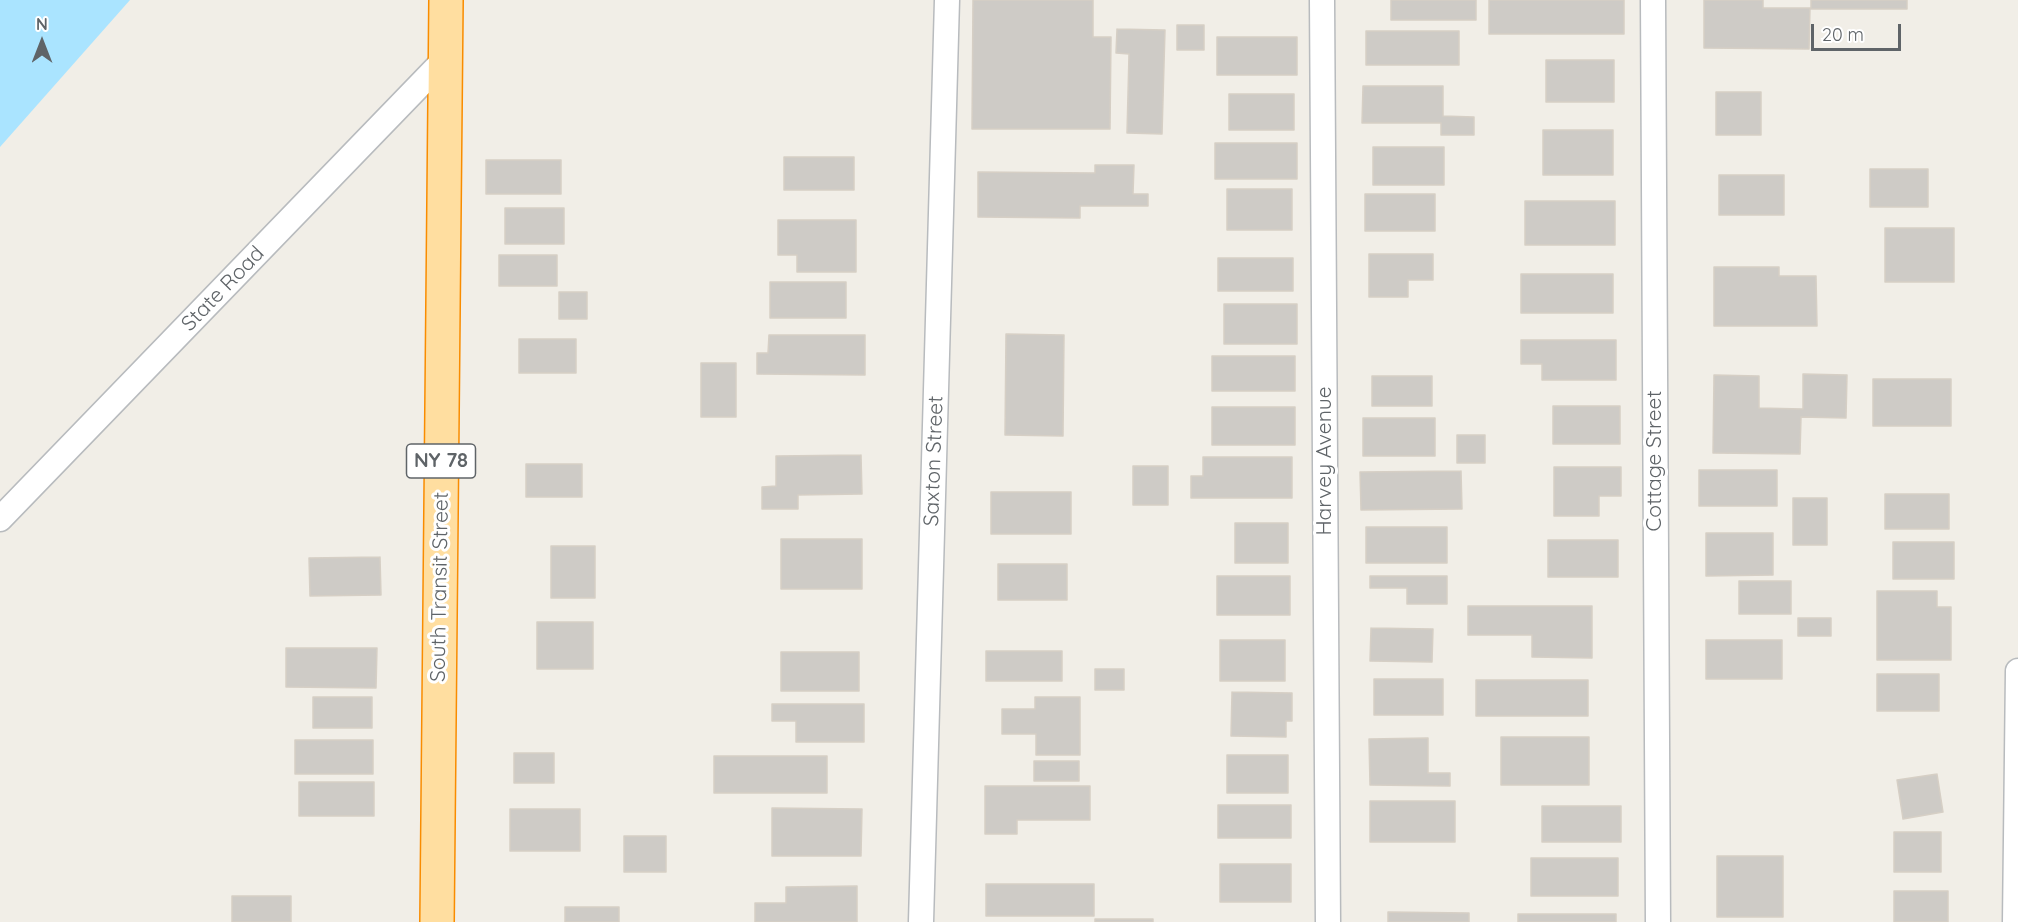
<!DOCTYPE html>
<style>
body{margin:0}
#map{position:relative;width:2018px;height:922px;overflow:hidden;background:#f1eee7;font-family:Quicksand,sans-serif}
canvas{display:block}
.north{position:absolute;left:12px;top:12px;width:60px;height:60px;-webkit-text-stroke:4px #fff;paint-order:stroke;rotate:0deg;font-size:16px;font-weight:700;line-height:24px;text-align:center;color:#5f6468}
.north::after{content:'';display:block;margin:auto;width:21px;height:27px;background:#5f6468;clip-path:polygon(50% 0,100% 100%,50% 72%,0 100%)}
.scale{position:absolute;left:1811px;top:24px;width:90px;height:27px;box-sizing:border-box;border:3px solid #5f6468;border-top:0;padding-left:8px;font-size:18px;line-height:21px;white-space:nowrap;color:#5f6468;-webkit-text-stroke:4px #fff;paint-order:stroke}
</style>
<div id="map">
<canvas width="2018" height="922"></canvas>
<div class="north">N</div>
<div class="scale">20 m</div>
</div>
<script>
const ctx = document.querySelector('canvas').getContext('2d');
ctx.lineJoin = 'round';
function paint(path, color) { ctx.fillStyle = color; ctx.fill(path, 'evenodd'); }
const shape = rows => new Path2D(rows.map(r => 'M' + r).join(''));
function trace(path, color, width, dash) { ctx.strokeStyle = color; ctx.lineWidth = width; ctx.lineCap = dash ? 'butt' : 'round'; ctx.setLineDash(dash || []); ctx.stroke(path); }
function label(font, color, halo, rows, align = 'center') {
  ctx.font = font + ' Quicksand,sans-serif'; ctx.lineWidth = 6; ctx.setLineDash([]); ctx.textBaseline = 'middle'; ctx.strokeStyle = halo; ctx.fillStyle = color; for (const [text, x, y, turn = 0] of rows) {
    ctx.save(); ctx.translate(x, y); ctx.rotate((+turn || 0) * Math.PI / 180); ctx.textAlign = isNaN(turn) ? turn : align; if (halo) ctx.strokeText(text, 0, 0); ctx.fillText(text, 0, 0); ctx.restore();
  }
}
const water = shape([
 [0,0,130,0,0,147]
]);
const building = shape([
 [973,0,1093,0,1093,37,1111,37,1110,129,972,129,973,0],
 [1391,0,1476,0,1476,20,1391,20,1391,0],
 [1489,0,1624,0,1624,34,1489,34,1489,0],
 [1704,0,1763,0,1763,8,1810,8,1809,49,1704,48,1704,0],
 [1811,0,1907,0,1907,9,1811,9,1811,0],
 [1177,25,1204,25,1204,50,1177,50,1177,25],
 [1117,29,1165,30,1162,134,1127,133,1129,54,1116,53,1117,29],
 [1366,31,1459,31,1459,65,1366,65,1366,31],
 [1217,37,1297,37,1297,75,1217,75,1217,37],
 [1546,60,1614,60,1614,102,1546,102,1546,60],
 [1363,86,1443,86,1443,116,1474,117,1474,135,1441,135,1441,123,1362,123,1363,86],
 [1716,92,1761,92,1761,135,1716,135,1716,92],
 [1229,94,1294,94,1294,130,1229,130,1229,94],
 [1543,130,1613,130,1613,175,1543,175,1543,130],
 [1215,143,1297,143,1297,179,1215,179,1215,143],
 [1373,147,1444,147,1444,185,1373,185,1373,147],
 [784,157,854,157,854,190,784,190,784,157],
 [486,160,561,160,561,194,486,194,486,160],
 [1095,165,1134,165,1133,194,1148,194,1148,206,1080,206,1080,218,978,217,978,172,1095,173,1095,165],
 [1870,169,1928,169,1928,207,1870,207,1870,169],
 [1719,175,1784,175,1784,215,1719,215,1719,175],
 [1227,189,1292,189,1292,230,1227,230,1227,189],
 [1365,194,1435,194,1435,231,1365,231,1365,194],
 [1525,201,1615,201,1615,245,1525,245,1525,201],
 [505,208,564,208,564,244,505,244,505,208],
 [778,220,856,220,856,272,797,272,797,255,778,255,778,220],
 [1885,228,1954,228,1954,282,1885,282,1885,228],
 [1369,254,1433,254,1433,280,1408,280,1408,297,1369,297,1369,254],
 [499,255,557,255,557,286,499,286,499,255],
 [1218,258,1293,258,1293,291,1218,291,1218,258],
 [1714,267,1779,267,1779,276,1816,276,1817,326,1714,326,1714,267],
 [1521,274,1613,274,1613,313,1521,313,1521,274],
 [770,282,846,282,846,318,770,318,770,282],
 [559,292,587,292,587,319,559,319,559,292],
 [1224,304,1297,304,1297,344,1224,344,1224,304],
 [1006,334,1064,335,1063,436,1005,435,1006,334],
 [769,335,865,335,865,375,757,374,757,353,768,353,769,335],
 [519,339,576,339,576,373,519,373,519,339],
 [1521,340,1616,340,1616,380,1542,380,1542,364,1521,364,1521,340],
 [1212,356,1295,356,1295,391,1212,391,1212,356],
 [701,363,736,363,736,417,701,417,701,363],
 [1803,374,1847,375,1846,418,1801,417,1800,454,1713,453,1714,375,1759,376,1759,408,1803,409,1803,374],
 [1372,376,1432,376,1432,406,1372,406,1372,376],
 [1873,379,1951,379,1951,426,1873,426,1873,379],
 [1553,406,1620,406,1620,444,1553,444,1553,406],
 [1212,407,1295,407,1295,445,1212,445,1212,407],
 [1363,418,1435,418,1435,456,1363,456,1363,418],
 [1457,435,1485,435,1485,463,1457,463,1457,435],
 [861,455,862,494,798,495,798,509,762,509,762,487,776,486,776,456,861,455],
 [1203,457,1292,457,1292,498,1191,498,1191,476,1203,476,1203,457],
 [526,464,582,464,582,497,526,497,526,464],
 [1133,466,1168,466,1168,505,1133,505,1133,466],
 [1554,467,1621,467,1621,496,1599,496,1599,516,1554,516,1554,467],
 [1699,470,1777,470,1777,506,1699,506,1699,470],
 [1461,471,1462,509,1361,510,1360,472,1461,471],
 [991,492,1071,492,1071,534,991,534,991,492],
 [1885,494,1949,494,1949,529,1885,529,1885,494],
 [1793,498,1827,498,1827,545,1793,545,1793,498],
 [1235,523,1288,523,1288,563,1235,563,1235,523],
 [1366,527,1447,527,1447,563,1366,563,1366,527],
 [1706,533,1773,533,1773,575,1706,576,1706,533],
 [781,539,862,539,862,589,781,589,781,539],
 [1548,540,1618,540,1618,577,1548,577,1548,540],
 [1893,542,1954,542,1954,579,1893,579,1893,542],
 [551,546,595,546,595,598,551,598,551,546],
 [380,557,381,595,310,596,309,558,380,557],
 [998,564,1067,564,1067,600,998,600,998,564],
 [1217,576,1290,576,1290,615,1217,615,1217,576],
 [1370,576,1447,576,1447,604,1407,604,1407,588,1370,588,1370,576],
 [1739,581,1791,581,1791,614,1739,614,1739,581],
 [1877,591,1937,591,1937,607,1951,607,1951,660,1877,660,1877,591],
 [1468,606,1592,606,1592,658,1532,657,1532,635,1468,635,1468,606],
 [1798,618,1831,618,1831,636,1798,636,1798,618],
 [537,622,593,622,593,669,537,669,537,622],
 [1371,628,1433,629,1432,662,1370,661,1371,628],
 [1220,640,1285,640,1285,681,1220,681,1220,640],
 [1706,640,1782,640,1782,679,1706,679,1706,640],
 [286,648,377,648,376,688,286,687,286,648],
 [986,651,1062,651,1062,681,986,681,986,651],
 [781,652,859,652,859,691,781,691,781,652],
 [1095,669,1124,669,1124,690,1095,690,1095,669],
 [1877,674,1939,674,1939,711,1877,711,1877,674],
 [1374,679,1443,679,1443,715,1374,715,1374,679],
 [1476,680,1588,680,1588,716,1476,716,1476,680],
 [1232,692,1292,693,1292,721,1286,721,1286,737,1231,736,1232,692],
 [313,697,372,697,372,728,313,728,313,697],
 [1035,697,1080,697,1080,755,1036,755,1036,734,1002,734,1002,709,1035,709,1035,697],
 [772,704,864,704,864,742,796,742,796,721,772,721,772,704],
 [1501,737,1589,737,1589,785,1501,785,1501,737],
 [1428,738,1428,773,1450,773,1450,786,1370,785,1369,739,1428,738],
 [295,740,373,740,373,774,295,774,295,740],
 [514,753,554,753,554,783,514,783,514,753],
 [1227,755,1288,755,1288,793,1227,793,1227,755],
 [714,756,827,756,827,793,714,793,714,756],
 [1034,761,1079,761,1079,781,1034,781,1034,761],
 [1937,774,1943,812,1903,819,1897,780,1937,774],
 [299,782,374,782,374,816,299,816,299,782],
 [985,786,1090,786,1090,820,1017,820,1017,834,985,834,985,786],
 [1370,801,1455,801,1455,842,1370,842,1370,801],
 [1218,805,1291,805,1291,838,1218,838,1218,805],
 [1542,806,1621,806,1621,842,1542,842,1542,806],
 [772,808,862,809,861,856,772,856,772,808],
 [510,809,580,809,580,851,510,851,510,809],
 [1894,832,1941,832,1941,872,1894,872,1894,832],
 [624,836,666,836,666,872,624,872,624,836],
 [1717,856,1783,856,1783,917,1717,917,1717,856],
 [1531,858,1618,858,1618,896,1531,896,1531,858],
 [1220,864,1291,864,1291,902,1220,902,1220,864],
 [986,884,1094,884,1094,916,986,916,986,884],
 [857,886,857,922,755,922,755,903,786,903,786,887,857,886],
 [1894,891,1948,891,1948,922,1894,922,1894,891],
 [232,896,291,896,291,922,232,922,232,896],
 [565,907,619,907,619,922,565,922,565,907],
 [1388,912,1469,913,1469,922,1388,922,1388,912],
 [1518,914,1616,914,1616,922,1518,922,1518,914],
 [1095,919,1153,919,1153,922,1095,922,1095,919]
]);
const minor = shape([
 [1322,0,1328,922],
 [1653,0,1658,922],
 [0,519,445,59],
 [921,922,947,0],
 [2015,922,2018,671]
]);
const trunk = shape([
 [437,922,446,0]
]);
const shields = [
 [441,461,69]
];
const shieldNames = [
 ["NY 78",441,461]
];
const streetNames = [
 ["State Road",223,289,-46],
 ["Saxton Street",934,461,-88],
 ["Harvey Avenue",1325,461,-90],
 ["Cottage Street",1655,461,-90],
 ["South Transit Street",440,587,-89]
];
paint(water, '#aae4ff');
paint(building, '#cecbc6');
trace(building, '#d6cfc5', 1.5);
trace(minor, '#b8bbbe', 27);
trace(trunk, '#f98c00', 36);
trace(minor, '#fff', 24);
trace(trunk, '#ffdea0', 33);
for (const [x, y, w] of shields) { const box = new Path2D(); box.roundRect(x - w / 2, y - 17, w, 34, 4.5); ctx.fillStyle = '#fff'; ctx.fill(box); trace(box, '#5f6468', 1.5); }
label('bold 20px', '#5f6468', null, shieldNames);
label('21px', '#5f6468', '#fff', streetNames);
</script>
